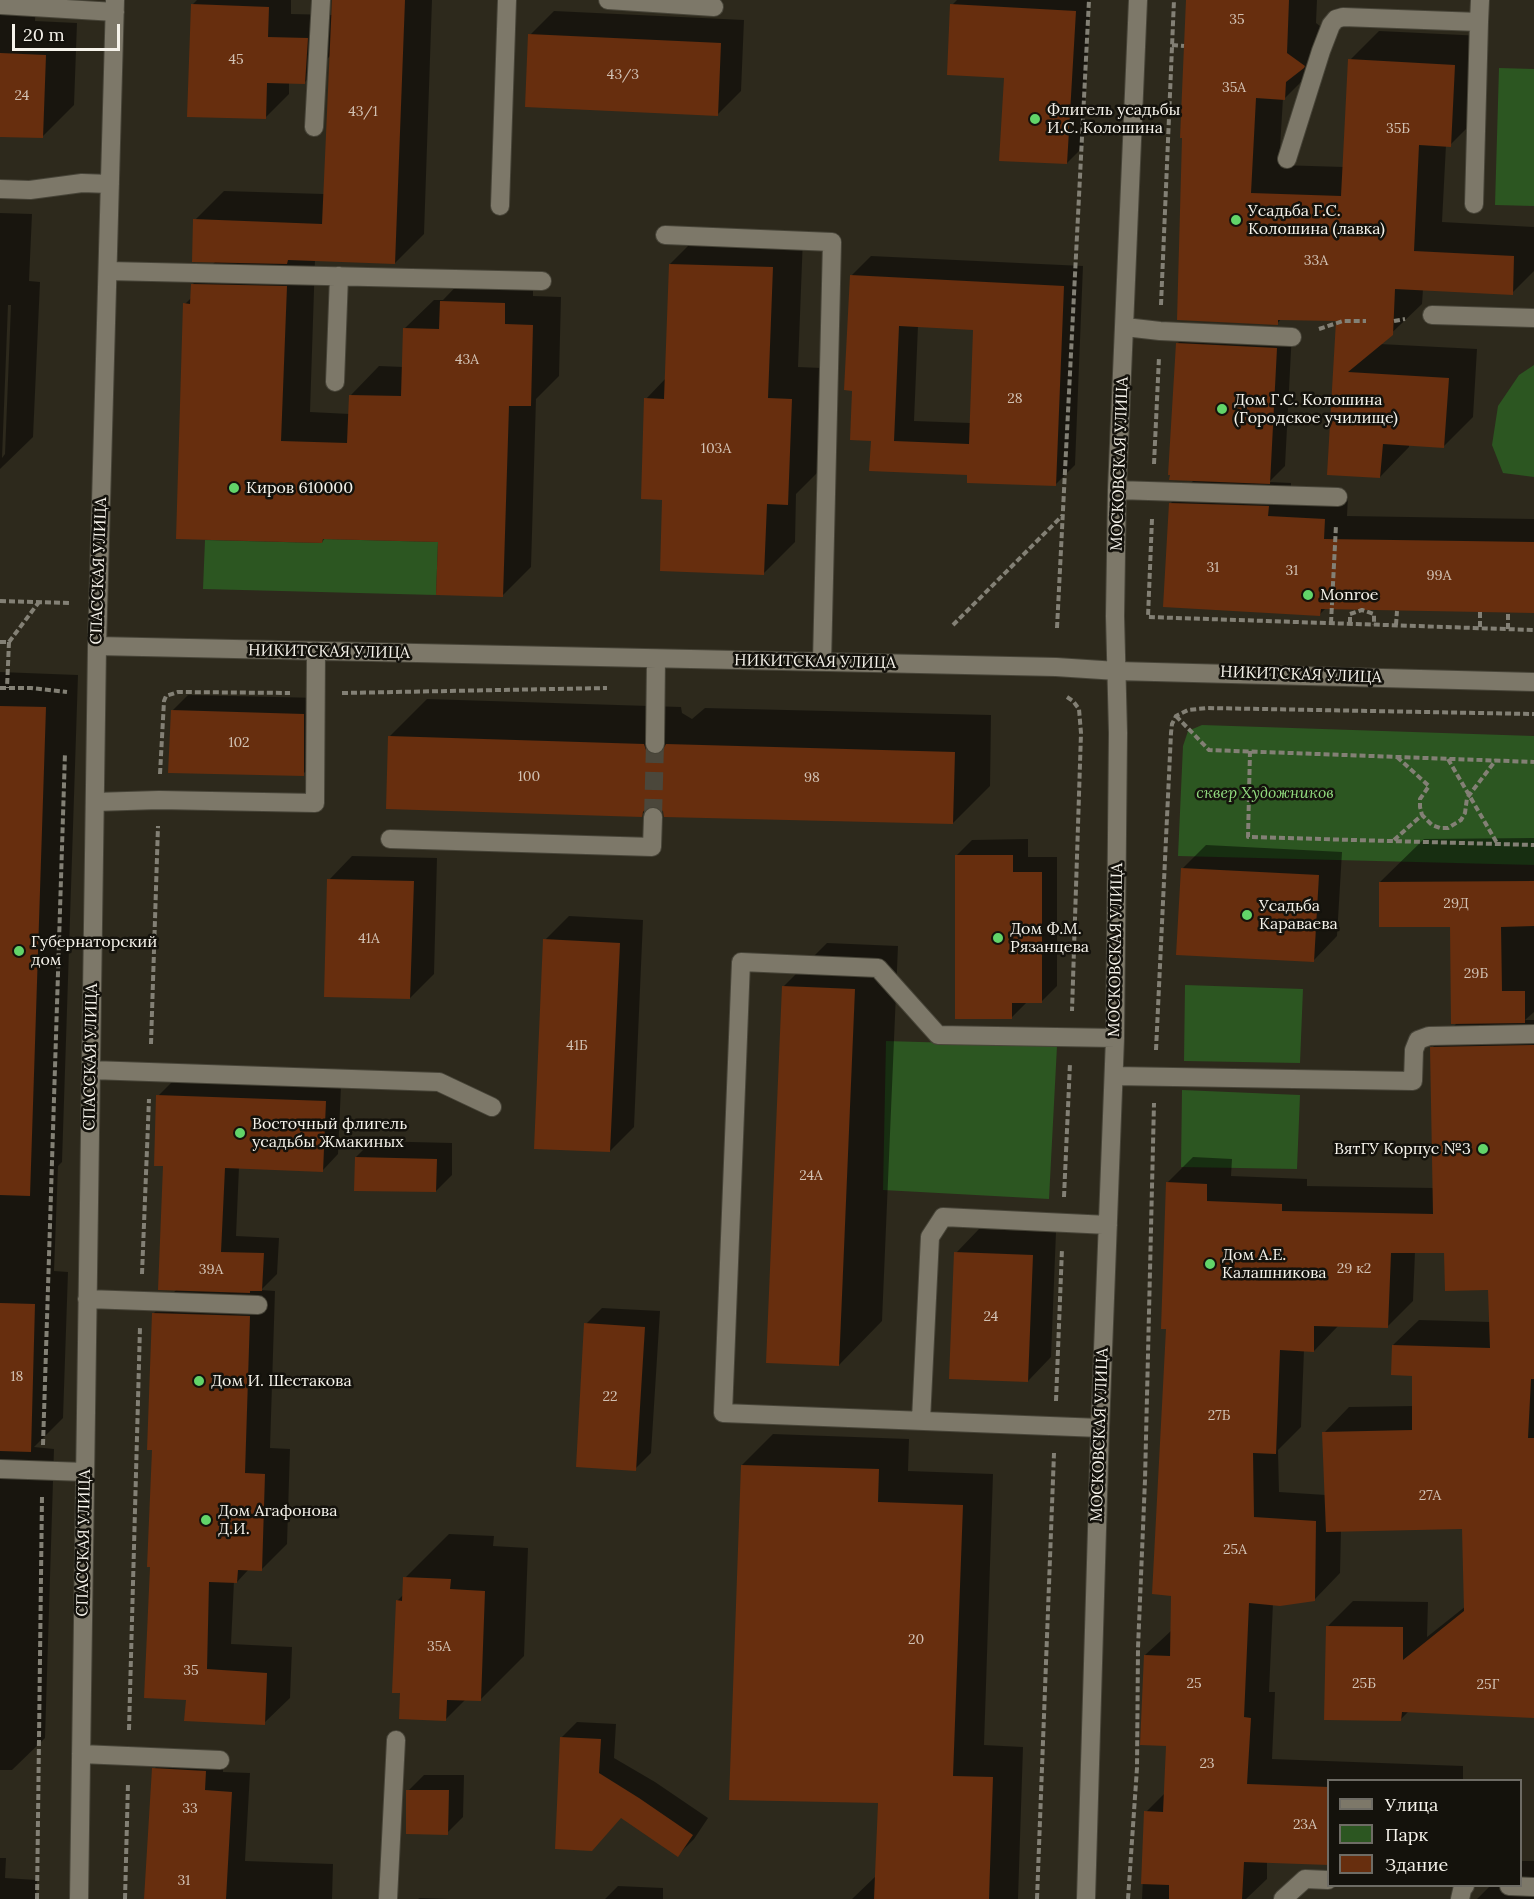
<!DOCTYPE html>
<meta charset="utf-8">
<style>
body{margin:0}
#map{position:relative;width:1534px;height:1899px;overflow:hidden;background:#2d291c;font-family:Lora,serif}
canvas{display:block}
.legend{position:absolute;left:1327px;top:1779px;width:195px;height:108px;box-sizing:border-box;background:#14120c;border:2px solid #6e6c65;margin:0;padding:8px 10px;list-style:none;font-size:18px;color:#f6f3eb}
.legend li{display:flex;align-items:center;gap:12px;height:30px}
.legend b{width:30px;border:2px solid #6e6c65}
.scale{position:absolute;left:12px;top:24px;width:108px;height:27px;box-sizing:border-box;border:3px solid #f6f3eb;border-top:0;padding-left:8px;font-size:18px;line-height:21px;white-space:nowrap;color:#f6f3eb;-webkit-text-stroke:4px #14120c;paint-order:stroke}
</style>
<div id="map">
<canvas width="1534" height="1899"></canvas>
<ul class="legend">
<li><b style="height:8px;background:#7d7869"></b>Улица</li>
<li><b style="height:16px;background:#2c5621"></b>Парк</li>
<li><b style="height:16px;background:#672e0e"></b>Здание</li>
</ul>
<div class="scale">20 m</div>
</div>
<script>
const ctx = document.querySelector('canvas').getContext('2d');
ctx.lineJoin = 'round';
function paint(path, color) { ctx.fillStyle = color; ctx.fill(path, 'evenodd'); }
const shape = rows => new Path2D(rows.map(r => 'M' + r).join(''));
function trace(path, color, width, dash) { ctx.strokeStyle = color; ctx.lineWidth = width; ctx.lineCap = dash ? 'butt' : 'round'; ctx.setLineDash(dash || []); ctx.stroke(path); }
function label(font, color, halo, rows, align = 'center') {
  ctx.font = font + ' Lora,serif'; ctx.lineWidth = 5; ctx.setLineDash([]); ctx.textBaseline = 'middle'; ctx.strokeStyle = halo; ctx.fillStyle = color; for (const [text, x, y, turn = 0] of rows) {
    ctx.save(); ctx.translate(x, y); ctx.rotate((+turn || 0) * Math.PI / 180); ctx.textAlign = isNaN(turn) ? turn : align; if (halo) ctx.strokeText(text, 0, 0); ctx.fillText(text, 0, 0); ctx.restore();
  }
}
const green = shape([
 [1499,68,1534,69,1534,206,1495,205],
 [1534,365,1534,477,1503,473,1492,445,1498,406,1519,375],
 [323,539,438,542,436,595,203,589,205,540,322,543],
 [1202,725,1534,736,1534,865,1178,856,1183,746,1188,731],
 [1185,985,1303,989,1300,1063,1184,1061],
 [886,1041,1057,1046,1049,1199,883,1190],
 [1182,1090,1300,1095,1297,1169,1181,1167]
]);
const shadow = shape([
 [0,0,36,0,35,21,77,23,74,105,42,137,0,135],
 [197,0,291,0,291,14,333,15,334,0,432,0,424,234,395,263,315,260,310,412,350,414,351,395,379,366,404,367,405,328,434,300,443,300,470,272,533,274,533,296,561,297,559,376,536,399,531,567,502,596,440,541,326,537,322,542,185,304,192,297,192,285,216,261,195,220,224,191,324,194,331,55,305,82,289,82,289,94,265,118,192,5],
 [957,0,1090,0,1083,147,1067,163,952,5],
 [1187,0,1317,0,1316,23,1333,36,1314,69,1285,98,1283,98,1279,165,1344,167,1350,60,1379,31,1483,36,1479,116,1450,145,1446,145,1442,222,1534,227,1534,271,1512,293,1423,289,1422,304,1380,344,1477,349,1473,417,1444,446,1409,444,1409,447,1380,477,1329,474,1338,320,1282,318,1277,324],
 [554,11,744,20,741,91,717,115,530,35],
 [0,213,32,214,29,281,40,282,33,437,0,469],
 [8,305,11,305,5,454,2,458],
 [701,233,803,237,798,367,822,368,818,472,796,494,795,542,764,573,664,498,646,399,666,378,670,264],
 [871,256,1083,266,1075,465,1055,485,969,473,872,439,854,389,851,276],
 [918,326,975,328,971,423,914,421],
 [1193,328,1292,332,1285,466,1269,482,1291,483,1291,493,1348,496,1347,516,1534,519,1534,612,1326,608,1320,614,1170,504,1194,480,1177,344],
 [0,672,78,675,62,1162,58,1166,54,1271,68,1272,63,1418,34,1447,54,1449,45,1738,12,1770,0,1770],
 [188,695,320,698,319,758,303,774,172,711],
 [427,699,681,707,682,713,692,719,705,708,991,715,990,786,953,823,664,810,651,805,641,815,390,736],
 [1534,838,1534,1012,1525,1020,1534,1020,1534,1717,1409,1711,1401,1719,1328,1626,1353,1601,1428,1602,1427,1637,1466,1606,1464,1527,1341,1530,1340,1573,1315,1599,1273,1603,1269,1692,1275,1692,1272,1759,1463,1766,1463,1780,1328,1780,1328,1864,1267,1861,1267,1879,1246,1899,1142,1899,1146,1812,1166,1792,1168,1745,1145,1655,1172,1630,1167,1328,1167,1183,1193,1157,1232,1159,1231,1176,1307,1179,1307,1186,1434,1188,1432,1048,1457,1023,1452,925,1380,882,1424,839],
 [1446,1251,1489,1288,1490,1322,1419,1320,1393,1345,1414,1375,1413,1406,1349,1407,1324,1433,1326,1495,1279,1492,1278,1450,1301,1427,1304,1350,1314,1351,1339,1325,1387,1327,1413,1301,1415,1252],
 [1028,839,1028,857,1057,857,1057,986,1041,1002,1027,1002,1012,1017,956,856,972,840],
 [1206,845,1342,852,1337,936,1314,960,1182,869],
 [352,856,437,858,434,974,410,998,329,880],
 [569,916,643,920,634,1127,610,1151,545,940],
 [827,943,898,946,882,1321,839,1365,784,986],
 [174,1080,341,1086,338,1154,323,1170,239,1167,236,1236,279,1238,277,1274,261,1290,275,1291,270,1448,290,1449,287,1544,261,1570,249,1569,237,1582,234,1581,231,1644,292,1647,290,1698,264,1723,187,1698,151,1566,154,1313,177,1289,158,1096],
 [372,1141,452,1143,452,1175,436,1191,356,1157],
 [979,1229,1056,1232,1051,1357,1028,1381,956,1253],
 [602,1308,660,1311,651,1453,635,1469,586,1324],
 [773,1434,909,1439,908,1471,993,1474,984,1745,1023,1747,1018,1899,852,1899,877,1875,880,1802,742,1465],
 [449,1534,494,1536,493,1546,528,1548,524,1656,480,1700,466,1699,446,1719,397,1601,404,1594,405,1578],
 [577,1722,616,1724,614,1758,655,1782,708,1818,694,1839,678,1855,622,1817,561,1738],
 [173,1750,224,1753,223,1772,250,1773,245,1861,333,1864,332,1899,146,1899,154,1769],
 [424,1775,464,1775,463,1817,447,1833,408,1791],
 [0,1858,6,1858,5,1878,37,1880,36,1899,0,1899],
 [1520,1861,1534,1861,1534,1899,1477,1899,1490,1886,1520,1886],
 [618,1886,663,1888,663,1899,605,1899],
 [420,1898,449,1899,418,1899]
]);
const building = shape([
 [332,0,405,0,395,264,288,260,287,264,192,262,193,219,322,224],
 [1186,0,1289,0,1287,53,1305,66,1304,68,1286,82,1285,100,1256,98,1251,193,1341,196,1348,59,1455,65,1451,147,1419,145,1414,251,1514,256,1513,295,1395,289,1393,335,1348,372,1449,378,1444,448,1383,444,1380,478,1327,475,1336,321,1278,320,1278,325,1177,320,1182,138,1180,138],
 [191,4,269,7,268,37,308,38,305,84,267,83,266,119,187,117],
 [950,4,1076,11,1067,164,999,161,1004,78,947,75],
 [528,34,721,43,718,116,525,107],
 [0,53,46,55,43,138,0,137],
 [669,264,773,267,768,398,792,399,788,505,767,504,764,575,660,571,662,500,641,499,644,398,664,399],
 [850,275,1064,286,1056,486,967,483,967,475,869,471,871,441,850,440,852,391,844,390],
 [899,326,973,330,969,444,894,441],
 [191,284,287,286,281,441,347,443,349,395,401,396,403,328,439,329,440,301,505,303,505,324,533,325,531,406,509,406,503,597,436,595,438,542,323,539,322,543,176,539,183,303,190,304],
 [1176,343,1277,348,1270,484,1169,480,1170,475,1168,475],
 [1169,503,1269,506,1268,516,1325,519,1324,539,1534,542,1534,613,1321,609,1320,616,1163,607],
 [0,706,46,707,30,1196,0,1195],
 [171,710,304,714,304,776,168,773],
 [388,736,644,744,646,750,654,755,661,753,666,744,955,752,953,824,664,817,663,811,654,806,647,807,643,812,642,817,386,809],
 [955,855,1013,855,1013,872,1042,872,1042,1003,1012,1003,1012,1019,955,1019],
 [1181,868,1319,875,1314,962,1176,955],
 [327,879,414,881,410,999,324,997],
 [1534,881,1534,926,1501,927,1502,991,1525,991,1525,1023,1451,1024,1450,927,1379,927,1379,882],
 [543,939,620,943,610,1152,534,1149],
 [782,986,855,989,839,1366,766,1363],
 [1534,1045,1534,1379,1531,1379,1528,1438,1534,1438,1534,1718,1402,1712,1401,1721,1324,1720,1326,1626,1403,1627,1403,1660,1464,1611,1462,1529,1326,1532,1322,1432,1412,1430,1412,1376,1391,1375,1392,1345,1490,1348,1488,1290,1445,1291,1444,1253,1391,1253,1388,1328,1314,1326,1314,1352,1280,1350,1276,1454,1253,1453,1254,1517,1316,1521,1315,1601,1280,1606,1249,1603,1244,1717,1251,1718,1247,1784,1329,1787,1329,1865,1244,1862,1242,1899,1169,1899,1169,1885,1141,1884,1144,1811,1163,1812,1166,1746,1140,1745,1144,1655,1170,1656,1171,1596,1152,1594,1166,1329,1161,1329,1166,1182,1207,1184,1207,1201,1282,1204,1282,1211,1433,1214,1430,1047],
 [156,1095,326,1101,323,1172,225,1168,221,1252,264,1253,262,1291,250,1291,250,1293,158,1290,163,1166,154,1166],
 [355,1157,437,1159,436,1192,354,1191],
 [954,1252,1033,1255,1028,1382,949,1379],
 [0,1303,35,1304,31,1452,0,1451],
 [152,1313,250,1316,245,1473,265,1474,262,1571,238,1570,237,1583,209,1582,207,1669,267,1673,265,1725,184,1721,186,1700,144,1698,150,1567,147,1567,152,1450,147,1450],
 [584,1323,645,1327,636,1471,576,1467],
 [741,1465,879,1469,878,1502,963,1505,953,1776,993,1777,989,1899,874,1899,878,1803,729,1800],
 [403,1577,451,1579,450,1589,485,1591,481,1701,447,1700,446,1721,399,1719,400,1693,392,1693,396,1600,402,1601],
 [560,1737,601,1739,599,1773,639,1798,693,1835,678,1857,621,1818,592,1851,555,1849],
 [152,1768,206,1771,205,1790,232,1792,226,1899,144,1899],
 [406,1790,449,1790,448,1835,406,1834]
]);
const minorTunnel = shape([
 [653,817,655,744]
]);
const path = shape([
 [1172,45,1184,46],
 [1161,305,1174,0],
 [1394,321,1405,319],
 [1319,329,1343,321,1366,321],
 [1154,464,1159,357],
 [1152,519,1148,617,1534,630],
 [0,601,69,603],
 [1480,612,1480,628],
 [1331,623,1336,525],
 [1350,623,1350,614,1362,610,1374,614,1374,625],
 [953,625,1062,516],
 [1396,625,1397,611],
 [1057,628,1089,0],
 [1508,629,1508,613],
 [0,642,9,642,7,688],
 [9,642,39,602],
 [0,688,31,688,67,692],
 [342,693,607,688],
 [1067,697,1073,701,1079,709,1081,733,1072,1011],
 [1176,716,1209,750,1534,762],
 [1250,751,1248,837,1534,845],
 [1397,757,1429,786,1420,799,1420,807,1422,815],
 [1448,759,1497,843],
 [160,774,164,701,166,696,178,692,290,693],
 [1394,840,1422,815,1432,825,1440,828,1448,828,1461,820,1465,813,1467,798,1496,760],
 [151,1044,158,826],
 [1156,1050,1171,733,1172,724,1176,716,1188,710,1207,708,1534,714],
 [1064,1197,1070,1063],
 [142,1274,149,1099],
 [1056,1401,1062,1249],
 [43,1445,65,753],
 [129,1730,140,1327],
 [37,1899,42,1497],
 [125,1899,128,1783],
 [1037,1899,1054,1453],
 [1128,1899,1137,1768,1138,1648,1145,1480,1154,1103]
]);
const minor = shape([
 [608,0,714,7],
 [0,5,115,12],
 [314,127,321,0],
 [1287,159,1321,51,1331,25,1336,19,1343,17,1479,22,1480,0],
 [0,189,30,190,82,183,110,184],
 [1474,204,1479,22],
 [500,206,507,0],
 [665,235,832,242,822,662],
 [108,271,542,281],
 [1432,315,1534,318],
 [1125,327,1160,331,1292,337],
 [335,382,339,276],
 [1117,490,1338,497],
 [97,646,1056,667,1117,671,1534,682],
 [655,744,656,659],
 [95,802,159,800,315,803,316,652],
 [390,839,652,847,653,817],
 [91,1070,439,1082,492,1107],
 [1114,1076,1413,1081,1414,1050,1418,1040,1429,1036,1534,1034],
 [87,1299,258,1305],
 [921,1420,930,1237,943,1217,1108,1225],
 [1100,1428,723,1413,741,962,878,968,938,1035,1115,1038],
 [0,1469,85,1472],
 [81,1754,220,1760],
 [1509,1886,1534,1887],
 [79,1899,97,646,115,0],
 [388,1899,396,1740],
 [1086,1899,1100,1428,1115,1038,1118,733,1115,616,1117,490,1138,0],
 [1283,1899,1305,1879,1328,1880],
 [1460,1899,1463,1886,1465,1886]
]);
const markers = [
 [1035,119,6,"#62d469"],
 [1236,220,6,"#62d469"],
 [1222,409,6,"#62d469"],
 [234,488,6,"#62d469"],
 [1308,595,6,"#62d469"],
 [1247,915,6,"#62d469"],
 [998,938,6,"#62d469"],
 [19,951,6,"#62d469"],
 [240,1133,6,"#62d469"],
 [1483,1149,6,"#62d469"],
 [1210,1264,6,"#62d469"],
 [199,1381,6,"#62d469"],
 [206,1520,6,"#62d469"]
];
const numberNames = [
 ["35",1237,20],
 ["45",236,60],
 ["43/3",623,75],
 ["35А",1234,88],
 ["24",22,96],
 ["43/1",363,112],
 ["35Б",1398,129],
 ["33А",1316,261],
 ["43А",467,360],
 ["28",1015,399],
 ["103А",716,449],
 ["31",1213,568],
 ["31",1292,571],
 ["99А",1439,576],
 ["102",239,743],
 ["100",529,777],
 ["98",812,778],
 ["29Д",1456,904],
 ["41А",369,939],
 ["29Б",1476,974],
 ["41Б",577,1046],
 ["24А",811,1176],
 ["29 к2",1354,1269],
 ["39А",211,1270],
 ["24",991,1317],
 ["18",17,1377],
 ["22",610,1397],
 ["27Б",1219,1416],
 ["27А",1430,1496],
 ["25А",1235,1550],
 ["20",916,1640],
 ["35А",439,1647],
 ["35",191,1671],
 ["25",1194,1684],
 ["25Б",1364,1684],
 ["25Г",1488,1685],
 ["23",1207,1764],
 ["33",190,1809],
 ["23А",1305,1825],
 ["31",184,1881]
];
const poiNames = [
 ["Флигель усадьбы",1047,110],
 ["И.С. Колошина",1047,128],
 ["Усадьба Г.С.",1248,211],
 ["Колошина (лавка)",1248,229],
 ["Дом Г.С. Колошина",1234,400],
 ["(Городское училище)",1234,418],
 ["Киров 610000",246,488],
 ["Monroe",1320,595],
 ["Усадьба",1259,906],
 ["Караваева",1259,924],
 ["Дом Ф.М.",1010,929],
 ["Рязанцева",1010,947],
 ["Губернаторский",31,942],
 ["дом",31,960],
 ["Восточный флигель",252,1124],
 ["усадьбы Жмакиных",252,1142],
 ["ВятГУ Корпус №3",1471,1149,"right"],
 ["Дом А.Е.",1222,1255],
 ["Калашникова",1222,1273],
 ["Дом И. Шестакова",211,1381],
 ["Дом Агафонова",218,1511],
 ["Д.И.",218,1529]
];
const streetNames = [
 ["МОСКОВСКАЯ УЛИЦА",1120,464,-88],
 ["СПАССКАЯ УЛИЦА",99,571,-88],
 ["НИКИТСКАЯ УЛИЦА",329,652,1],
 ["НИКИТСКАЯ УЛИЦА",815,662,1],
 ["НИКИТСКАЯ УЛИЦА",1301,675,2],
 ["МОСКОВСКАЯ УЛИЦА",1116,950,-89],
 ["СПАССКАЯ УЛИЦА",91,1057,-89],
 ["МОСКОВСКАЯ УЛИЦА",1100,1435,-88],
 ["СПАССКАЯ УЛИЦА",84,1543,-89]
];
const parkNames = [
 ["сквер Художников",1265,793]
];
paint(green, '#2c5621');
paint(shadow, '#0007');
paint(building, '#672e0e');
trace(minorTunnel, '#4b473b', 18, [18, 9]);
trace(minor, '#474438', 20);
trace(path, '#838075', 4, [6, 3]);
trace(minor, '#7d7869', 18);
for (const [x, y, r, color] of markers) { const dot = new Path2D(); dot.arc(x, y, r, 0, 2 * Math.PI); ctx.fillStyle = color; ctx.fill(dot); trace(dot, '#14120c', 2); }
label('14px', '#d2c2b4', null, numberNames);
label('16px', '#f6f3eb', '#14120c', poiNames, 'left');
label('16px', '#f6f3eb', '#14120c', streetNames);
label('italic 16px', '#92dc7f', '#14120c', parkNames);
</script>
